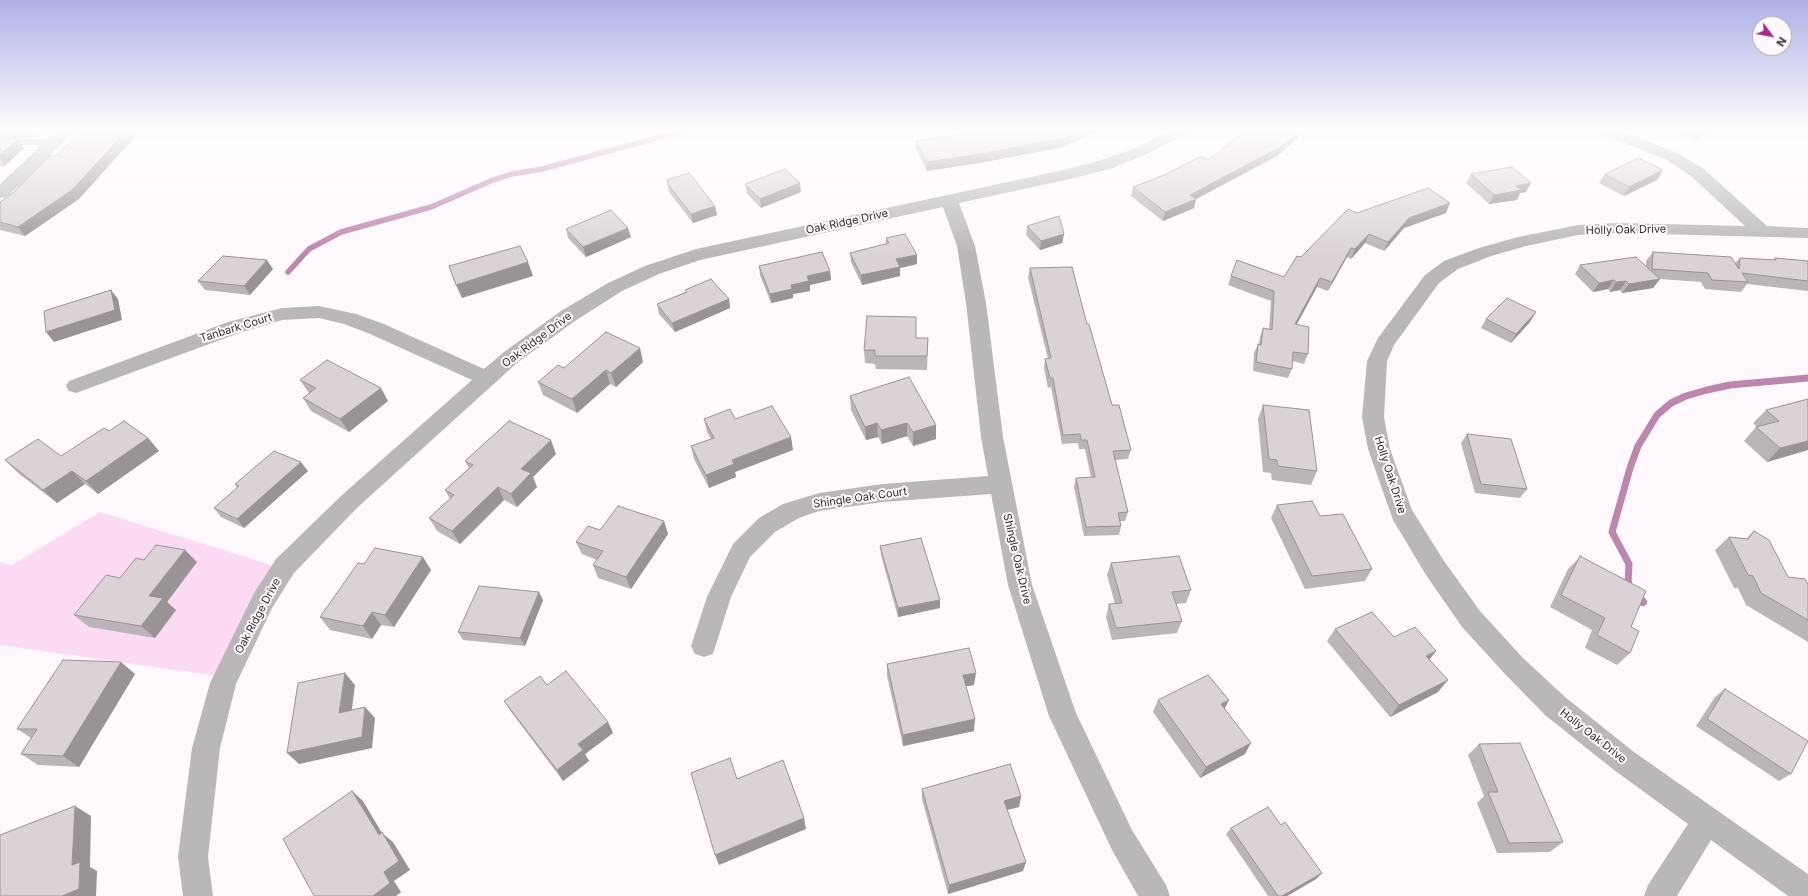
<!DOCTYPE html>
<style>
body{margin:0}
#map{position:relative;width:1808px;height:896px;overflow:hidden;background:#fff9fd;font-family:Inter,sans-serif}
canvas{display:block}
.north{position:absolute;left:1752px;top:16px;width:40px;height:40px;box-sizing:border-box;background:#fff9fd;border:1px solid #aca7ab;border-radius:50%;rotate:122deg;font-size:11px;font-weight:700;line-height:16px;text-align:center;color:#302d2f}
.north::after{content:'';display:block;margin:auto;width:14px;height:18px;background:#a02f8c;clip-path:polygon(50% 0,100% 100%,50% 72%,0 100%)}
</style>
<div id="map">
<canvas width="1808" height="896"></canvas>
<div class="north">N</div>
</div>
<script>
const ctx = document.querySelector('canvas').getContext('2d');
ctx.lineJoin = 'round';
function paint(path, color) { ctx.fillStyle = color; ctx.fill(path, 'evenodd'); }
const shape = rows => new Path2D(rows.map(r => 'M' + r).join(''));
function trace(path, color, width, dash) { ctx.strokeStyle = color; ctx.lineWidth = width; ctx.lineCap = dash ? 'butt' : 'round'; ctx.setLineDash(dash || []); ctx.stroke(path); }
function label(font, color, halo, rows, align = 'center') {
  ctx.font = font + ' Inter,sans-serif'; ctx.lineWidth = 4; ctx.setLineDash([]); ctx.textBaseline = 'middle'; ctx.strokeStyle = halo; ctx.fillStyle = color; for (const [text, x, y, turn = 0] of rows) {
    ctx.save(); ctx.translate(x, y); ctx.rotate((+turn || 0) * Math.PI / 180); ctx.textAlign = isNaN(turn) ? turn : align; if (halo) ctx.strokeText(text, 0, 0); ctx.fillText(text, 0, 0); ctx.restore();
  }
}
const green = shape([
 [100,512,291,571,231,678,0,645,0,562,12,565]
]);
const streamFar2 = shape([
 [288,272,309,249,341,232,431,207,493,180,512,174,542,169,690,129]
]);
const streamFar1 = shape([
 [1628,584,1629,564,1612,532,1630,468,1638,446,1657,415,1671,403,1686,396,1707,390,1730,385,1808,378]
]);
const stream = shape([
 [1628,583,1629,587,1643,602]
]);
const service = shape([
 [0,139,55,139,60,142,55,145,0,145,0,139]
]);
const minor = shape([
 [59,129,76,129,20,185,6,197,0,198,0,184,59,129],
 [1173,129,1193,129,1191,132,1145,155,1113,168,1070,179,959,203,975,246,986,303,1003,437,1032,585,1076,713,1132,830,1166,885,1170,896,1138,896,1112,850,1049,716,1008,585,991,494,883,502,819,511,799,518,775,532,750,557,731,597,713,654,704,657,695,654,691,646,707,597,733,544,759,518,783,504,819,493,883,484,988,476,981,437,966,303,957,246,943,207,700,260,659,274,622,291,575,321,518,362,358,507,294,573,272,608,236,684,220,748,208,857,213,896,183,896,178,857,192,748,210,683,254,593,276,559,342,495,472,380,370,334,344,324,319,318,282,320,242,332,76,393,69,391,66,386,69,381,228,322,282,308,319,306,356,314,384,324,484,369,504,352,561,311,608,283,645,266,696,249,1068,169,1101,160,1133,149,1173,129],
 [1595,129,1618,129,1679,154,1704,169,1767,226,1808,228,1808,238,1619,233,1578,235,1526,246,1491,256,1458,269,1439,283,1394,345,1387,361,1384,417,1390,449,1412,510,1444,561,1480,611,1523,658,1565,697,1634,752,1808,874,1808,896,1788,896,1711,840,1677,896,1644,896,1648,885,1688,824,1614,770,1545,715,1505,674,1462,627,1426,575,1393,520,1368,449,1362,417,1367,361,1378,338,1425,275,1444,261,1479,248,1518,237,1578,225,1619,223,1745,226,1692,177,1667,160,1597,132,1595,129]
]);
const wall = shape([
 [0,129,41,129,32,138,0,138],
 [1302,129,1299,137,1277,156,1196,199,1194,208,1163,221,1131,196,1133,187,1208,160],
 [1323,129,1334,129,1331,132],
 [1668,129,1712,129,1696,141],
 [967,131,997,131,1063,147,980,163,927,171,916,150,916,141,967,133],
 [0,138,16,138,18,139,24,148,5,166,0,166],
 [1663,170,1657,180,1624,196,1599,183,1605,174],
 [1471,174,1526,192,1520,193,1517,200,1489,204,1466,183],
 [667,180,715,206,717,215,693,223,669,192],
 [745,184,801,192,761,208,747,194],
 [14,192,79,199,25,236,0,230,0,202],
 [1357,213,1446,213,1404,228,1384,251,1365,243,1351,259,1347,257,1328,291,1317,287,1297,324,1308,354,1304,364,1292,361,1292,369,1288,378,1253,371,1254,353,1258,344,1259,344,1260,337,1263,328,1269,329,1271,301,1228,285,1231,276,1284,277,1301,257],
 [1027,226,1064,234,1062,243,1040,250,1026,235],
 [566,229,631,237,586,257,568,238],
 [886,238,917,255,917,264,900,268,900,276,862,285,851,262,850,253,886,244],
 [1653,252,1735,263,1740,258,1773,260,1775,258,1808,261,1808,291,1747,284,1741,292,1705,289,1701,282,1660,279,1653,288,1622,293,1620,290,1610,292,1608,289,1593,292,1575,274,1580,265,1646,266,1646,261],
 [759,266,830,271,831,280,810,285,810,291,793,294,793,298,771,303,760,275],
 [1030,268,1087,324,1112,405,1131,450,1128,459,1115,460,1128,512,1125,521,1120,521,1121,526,1119,535,1084,536,1074,487,1076,478,1091,477,1085,449,1079,449,1078,443,1062,444,1051,387,1048,388,1044,368,1045,359,1048,359,1028,277],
 [273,269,250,295,205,290,198,281],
 [685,290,729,299,730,308,675,332,659,314,657,304,686,292],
 [1486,319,1530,322,1511,343,1481,328],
 [916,338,928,338,927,370,876,369,875,364,865,363,864,350],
 [643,362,616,387,610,384,577,413,543,395,538,382,564,368],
 [300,380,388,401,349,432,311,411,303,398,309,393],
 [850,396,936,425,936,439,913,446,907,436,882,444,878,437,866,440,851,410],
 [1808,399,1808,450,1767,462,1744,441,1756,427,1757,427,1753,423,1766,410],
 [1263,405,1317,471,1311,485,1272,480,1271,473,1263,472,1258,419],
 [704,419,735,419,793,450,735,472,736,477,709,488,694,459,691,446,711,439,707,432],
 [109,431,148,438,159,451,98,494,85,484,57,503,18,473,5,460,61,456],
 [1467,434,1527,489,1520,498,1475,493,1461,443],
 [556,454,533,477,537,487,517,507,504,500,460,544,437,531,429,518,450,499,445,490,469,468,465,461],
 [308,471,244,528,221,517,214,508,237,488,235,484],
 [1277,505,1320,516,1372,569,1365,581,1305,589,1271,518],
 [664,521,668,534,631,589,598,578,593,565,597,560,582,554,576,542],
 [1754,531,1788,577,1808,584,1808,642,1746,605,1738,588,1734,588,1715,550,1729,537,1746,539],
 [880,546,940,608,898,617,881,555],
 [1580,557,1631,627,1630,653,1617,665,1585,648,1592,630,1550,607,1568,569],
 [144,560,197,562,167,602,176,610,155,638,89,627,74,615,120,578],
 [1111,563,1191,590,1186,603,1176,604,1182,621,1177,633,1112,640,1106,617,1109,604,1115,604,1107,575],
 [364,564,431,570,394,627,381,625,372,639,330,630,320,617],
 [543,600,525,646,463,640,458,632],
 [1335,629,1394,637,1438,692,1390,717,1327,641],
 [887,664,974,685,966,686,974,731,903,746,887,676],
 [135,674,79,767,38,765,21,754,31,738,17,729],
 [547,685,608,722,613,733,585,754,589,761,563,781,512,713,504,701],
 [1725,689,1791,774,1779,781,1696,726,1715,697],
 [1158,700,1225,708,1245,754,1200,778,1153,712],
 [1479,744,1563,842,1550,852,1497,853,1477,803,1484,796,1468,755],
 [922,789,1021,796,1019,807,1007,810,1023,871,948,894,922,799],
 [1281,825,1322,873,1316,879,1287,896,1268,896,1226,834,1231,828]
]);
const shadedWall = shape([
 [26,129,41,129,32,138],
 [128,129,142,129,79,199,25,236,18,227],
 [1084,129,1103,129,1063,147,980,163,927,171,927,162],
 [1302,129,1299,137,1277,156,1196,199,1194,208,1163,221,1165,212,1190,195],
 [1706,129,1712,129,1696,141,1702,132],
 [16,138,17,139,18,139,24,148,5,166,0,159,0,155],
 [1663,170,1657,180,1624,196,1629,187],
 [800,183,801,192,761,208,760,199],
 [1531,183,1526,192,1520,193,1517,200,1489,204,1494,195,1516,186],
 [1450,203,1446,213,1404,228,1384,251,1388,242,1409,218],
 [715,206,717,215,693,223,691,214],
 [628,228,631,237,586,257,583,247],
 [1064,234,1062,243,1040,250,1041,241],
 [1369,234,1365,243,1351,259,1355,249],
 [1351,248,1347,257,1328,291,1332,282],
 [917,255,917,264,900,268,900,276,862,285,861,275,896,259],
 [267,260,273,269,250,295,244,286],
 [528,262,533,276,462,298,456,285],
 [830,271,831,280,810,285,810,291,793,294,793,298,771,303,770,294,791,285,807,276],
 [1320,278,1317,287,1292,333,1295,324],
 [1660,279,1653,288,1622,293,1629,284],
 [1614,280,1608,289,1593,292,1599,283],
 [1626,281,1620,290,1610,292,1616,282],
 [111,290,118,299,122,320,54,342,46,332],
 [729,299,730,308,675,332,672,323],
 [1536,312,1530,322,1511,343,1516,334],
 [640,348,643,362,616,387,611,373],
 [606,370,610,384,577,413,572,399],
 [381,388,388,401,349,432,340,419],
 [877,423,878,437,866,440,865,427],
 [907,423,907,436,882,444,881,430],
 [936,425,936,439,913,446,913,432],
 [791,437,793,450,735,472,736,477,709,488,706,475,732,460],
 [148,438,159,451,98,494,86,481],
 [551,440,556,454,533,477,537,487,517,507,511,494,521,469],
 [1808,441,1808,450,1767,462,1780,448],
 [301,462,308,471,244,528,237,519],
 [72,471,85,484,57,503,43,490],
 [498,487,504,500,460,544,452,531],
 [664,521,668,534,631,589,626,577],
 [185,550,197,562,167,602,176,610,155,638,141,626,149,596],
 [423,557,431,570,394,627,385,615],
 [539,592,543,600,525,646,520,638],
 [940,600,940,608,898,617,898,608],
 [372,612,381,625,372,639,363,626],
 [1436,651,1427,663,1426,656],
 [121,662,135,674,79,767,63,756],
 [345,673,355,685,350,724,339,713],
 [976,673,974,685,962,687,963,675],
 [1448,680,1438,692,1390,717,1399,705],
 [1229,700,1223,712,1221,704],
 [365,707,375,718,372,748,299,764,287,753],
 [975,719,974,731,903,746,903,735],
 [608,722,613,733,585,754,589,761,563,781,557,770,578,744],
 [1251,743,1245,754,1200,778,1206,767],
 [352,791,363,801,382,833,393,842,410,870,394,881,401,892,396,896,373,896,384,872,379,835],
 [1021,796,1019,807,1002,811,1004,801],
 [75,806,91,816,90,867,97,871,96,896,62,896,72,865],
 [804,818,806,829,719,865,715,855],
 [1026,862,1023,871,948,894,949,885],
 [1322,873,1316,879,1287,896,1282,896]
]);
const building = shape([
 [83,129,128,129,72,190,18,227,0,222,0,202,14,192,49,156,56,156,83,129],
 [976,129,995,129,997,131,1008,129,1084,129,1064,138,980,154,927,162,916,141,969,133,967,131,976,129],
 [1247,129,1302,129,1280,147,1190,195,1196,199,1165,212,1133,187,1167,174,1201,156,1208,160,1247,129],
 [1695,129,1706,129,1702,132,1695,129],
 [0,138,16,138,15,139,18,139,0,155,0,138],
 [1639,158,1663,170,1629,187,1605,174,1639,158],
 [1512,167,1531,183,1516,186,1522,190,1494,195,1471,174,1512,167],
 [785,169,800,183,760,199,745,184,785,169],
 [689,173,715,206,691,214,667,183,669,182,667,180,689,173],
 [1428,188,1450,203,1409,218,1388,242,1369,234,1355,249,1351,248,1332,282,1320,278,1295,324,1309,327,1308,354,1293,352,1292,369,1256,362,1258,344,1261,345,1263,328,1272,330,1274,291,1231,276,1237,260,1284,277,1297,256,1301,257,1348,209,1357,213,1428,188],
 [611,210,628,228,583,247,566,229,611,210],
 [1059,216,1064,234,1041,241,1027,226,1059,216],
 [905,234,917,255,896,259,900,267,861,275,850,253,889,243,886,238,905,234],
 [520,246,528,262,456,285,449,266,520,246],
 [822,252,830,271,807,276,809,281,791,285,792,289,770,294,759,266,822,252],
 [1653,252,1731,257,1739,269,1740,258,1776,260,1775,258,1808,261,1808,281,1742,273,1748,282,1712,280,1708,273,1652,269,1653,252],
 [223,256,267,260,244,286,198,281,223,256],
 [1636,257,1660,279,1629,284,1626,281,1616,282,1614,280,1599,283,1580,265,1636,257],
 [1072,267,1087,324,1089,324,1112,405,1119,405,1131,450,1113,451,1128,512,1118,513,1121,526,1086,527,1076,478,1095,477,1087,440,1081,440,1080,434,1063,435,1053,378,1050,378,1045,359,1051,358,1030,268,1072,267],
 [711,279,729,299,672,323,657,304,687,292,685,290,711,279],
 [111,290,115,310,46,332,44,311,111,290],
 [1507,298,1536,312,1516,334,1486,319,1507,298],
 [867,316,916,317,916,338,928,338,927,356,875,356,875,350,864,350,867,316],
 [606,332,640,348,611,373,606,370,572,399,538,382,558,365,564,368,606,332],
 [327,360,381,388,340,419,303,398,316,388,300,380,327,360],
 [909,377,936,425,913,432,907,423,881,430,877,423,865,427,850,396,909,377],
 [1808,399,1808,441,1780,448,1756,427,1779,421,1766,410,1808,399],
 [1263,405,1309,410,1317,471,1278,466,1277,460,1269,459,1263,405],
 [772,406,791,437,732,460,734,464,706,475,691,446,714,438,704,419,730,409,735,419,772,406],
 [124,421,148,438,86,481,72,471,43,490,5,460,38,439,61,456,104,428,109,431,124,421],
 [509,421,551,440,521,469,531,473,511,494,498,487,452,531,429,518,454,495,445,490,473,465,465,461,509,421],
 [1467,434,1511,439,1527,489,1481,484,1467,434],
 [274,451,301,462,237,519,214,508,239,486,235,484,274,451],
 [1312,501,1320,516,1343,514,1372,569,1312,576,1277,505,1312,501],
 [618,506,664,521,626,577,593,565,603,551,576,542,588,526,600,530,618,506],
 [1754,531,1769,540,1788,577,1805,579,1808,584,1808,620,1761,593,1753,576,1748,575,1729,537,1748,539,1754,531],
 [921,538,940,600,898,608,880,546,921,538],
 [156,545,185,550,149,596,163,598,141,626,74,615,106,575,120,578,136,558,144,560,156,545],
 [375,548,423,557,385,615,372,612,363,626,320,617,358,563,364,564,375,548],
 [1179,556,1191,590,1172,592,1182,621,1116,628,1109,604,1122,603,1111,563,1179,556],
 [1580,556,1646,591,1631,627,1639,631,1630,653,1597,635,1605,618,1561,595,1580,556],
 [479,586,539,592,520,638,458,632,479,586],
 [1372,612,1394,637,1415,627,1436,651,1426,656,1448,680,1399,705,1335,629,1372,612],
 [969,648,976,673,963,675,975,719,903,735,887,664,969,648],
 [63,660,121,662,63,756,21,754,37,729,17,729,63,660],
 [566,671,608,722,578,744,583,750,557,770,504,701,540,676,547,685,566,671],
 [345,673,339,713,365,707,362,737,287,753,298,683,345,673],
 [1208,675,1229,700,1221,704,1251,743,1206,767,1158,700,1208,675],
 [1725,689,1808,741,1791,774,1707,719,1725,689],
 [1520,743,1563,842,1509,843,1488,792,1498,792,1479,744,1520,743],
 [730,758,737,779,783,760,804,818,715,855,691,773,730,758],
 [1010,764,1021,796,1004,801,1026,862,949,885,922,789,1010,764],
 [352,791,379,835,382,832,399,861,384,872,390,883,373,896,314,896,283,839,352,791],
 [75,806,72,865,80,862,79,889,62,896,0,896,0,835,75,806],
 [1268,807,1281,825,1285,822,1322,873,1282,896,1278,896,1231,828,1268,807]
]);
const streetNames = [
 ["Oak Ridge Drive",847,222,-12],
 ["Holly Oak Drive",1626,230,-1],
 ["Tanbark Court",236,328,-17],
 ["Oak Ridge Drive",537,340,-37],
 ["Holly Oak Drive",1390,475,72],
 ["Shingle Oak Court",860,498,-8],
 ["Shingle Oak Drive",1017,559,77],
 ["Oak Ridge Drive",258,616,-62],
 ["Holly Oak Drive",1593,736,38]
];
paint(green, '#fddaf3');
trace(streamFar2, '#bc86ae', 5.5);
trace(streamFar1, '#bc86ae', 7);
trace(stream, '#bc86ae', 8);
paint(service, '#bab7b9');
paint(minor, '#bab7b9');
paint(wall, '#bbb5b9');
paint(shadedWall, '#999396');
paint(building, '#dad2d7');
trace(building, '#999396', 1);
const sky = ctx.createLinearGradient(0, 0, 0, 254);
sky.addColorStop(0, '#aeb1e7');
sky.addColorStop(0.51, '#fffcfe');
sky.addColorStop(1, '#fffcfe00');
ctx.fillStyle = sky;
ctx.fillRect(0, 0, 1808, 254);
label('11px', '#302d2f', '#fff9fd', streetNames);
</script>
